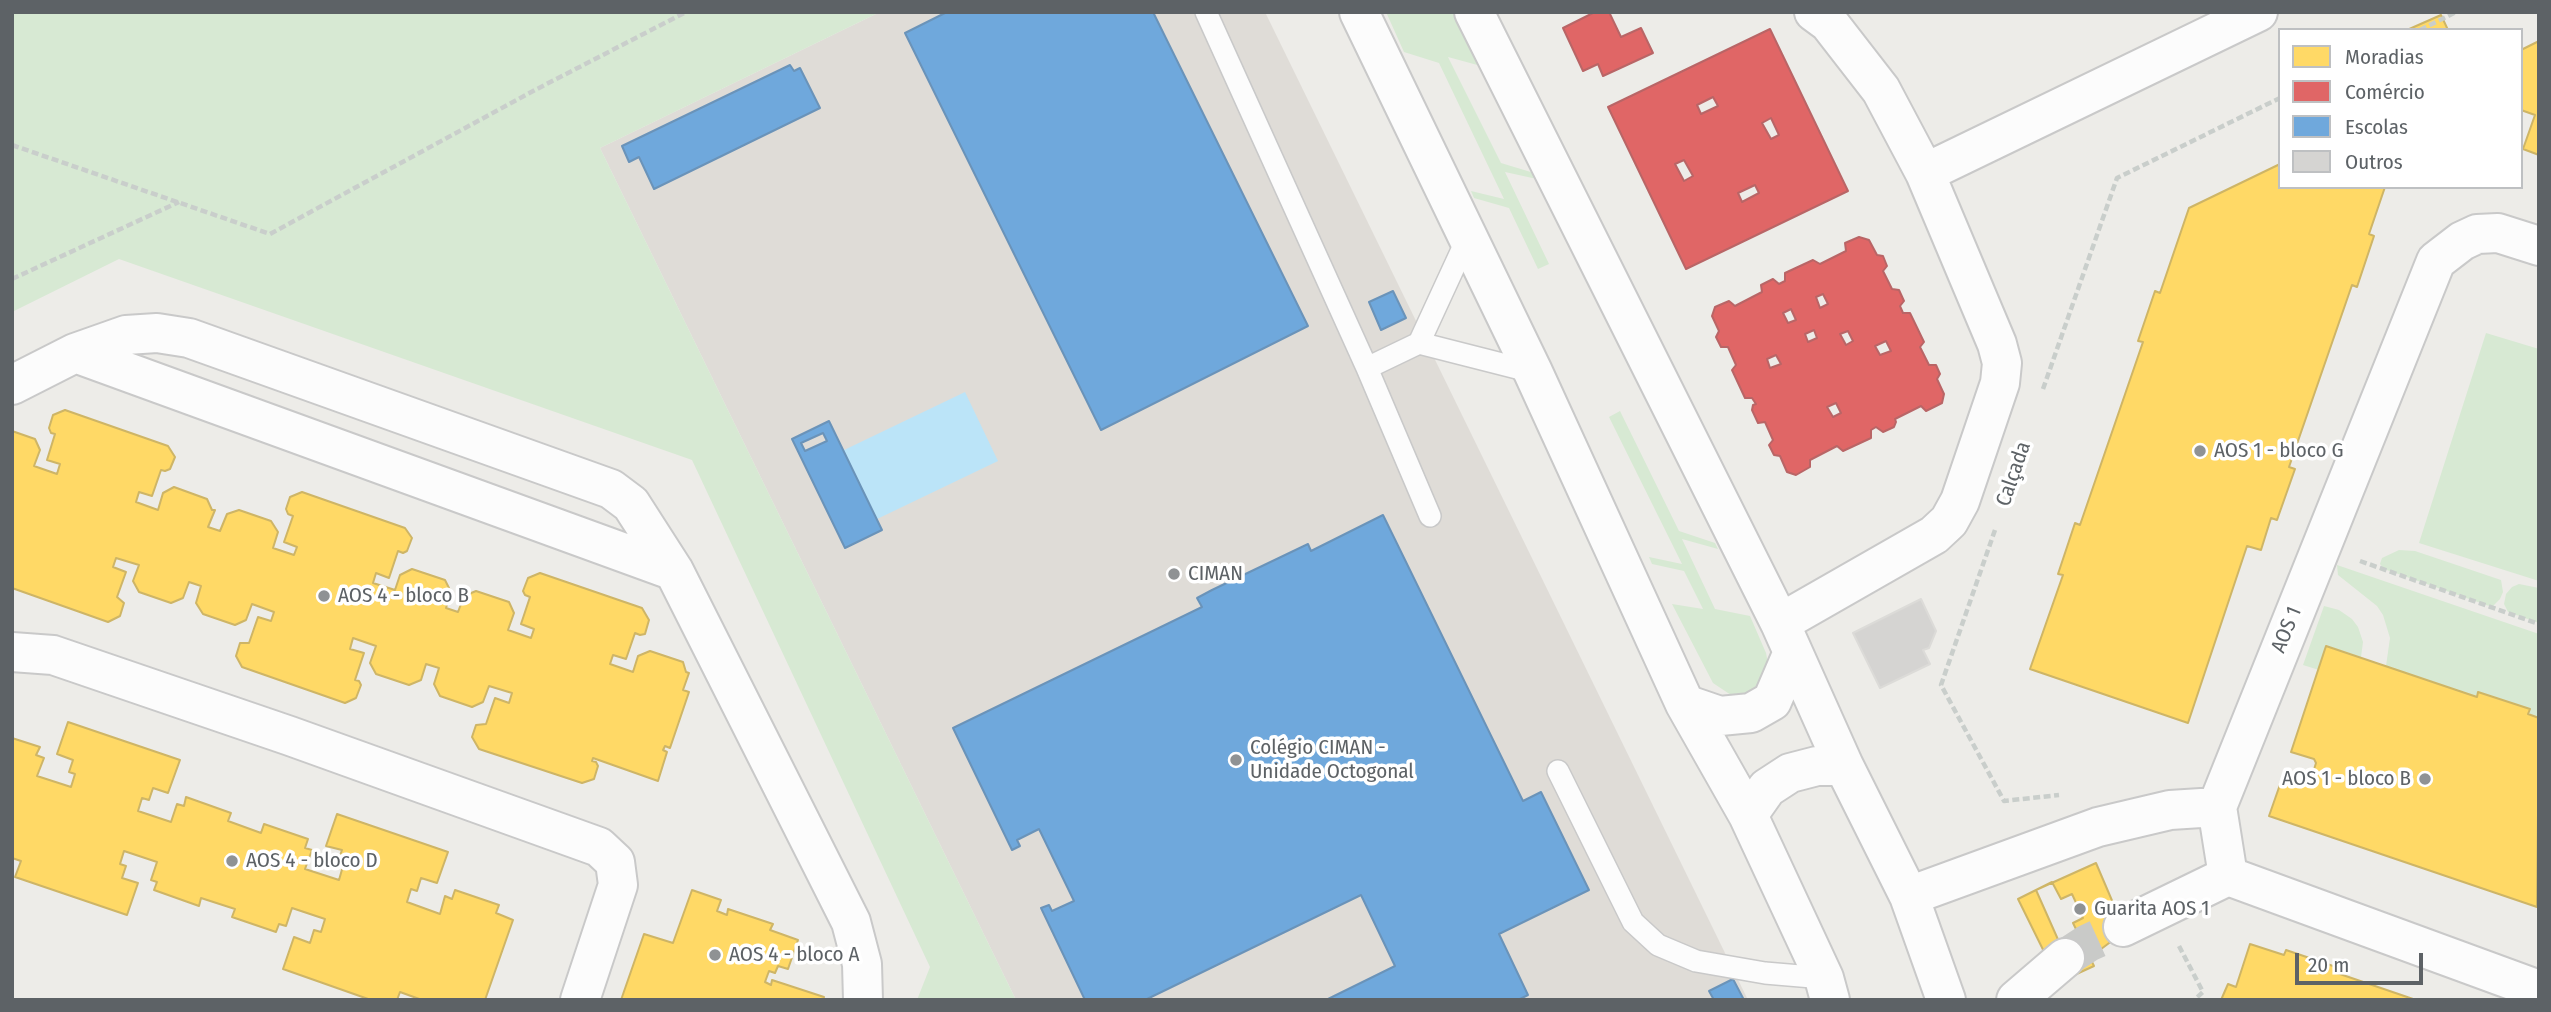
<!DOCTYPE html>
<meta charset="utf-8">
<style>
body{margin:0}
#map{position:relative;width:2551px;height:1012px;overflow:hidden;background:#edece8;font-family:"Fira Sans Condensed",sans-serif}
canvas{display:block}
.frame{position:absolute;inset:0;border:14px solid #5d6266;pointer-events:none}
.legend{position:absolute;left:2278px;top:28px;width:245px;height:161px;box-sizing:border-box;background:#fff;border:2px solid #bec0c2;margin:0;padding:9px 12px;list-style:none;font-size:21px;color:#5d6266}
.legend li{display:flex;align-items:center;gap:14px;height:35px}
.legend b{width:35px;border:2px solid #bec0c2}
.scale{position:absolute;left:2295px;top:953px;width:128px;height:32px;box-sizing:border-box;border:4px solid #5d6266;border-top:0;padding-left:9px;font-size:21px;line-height:24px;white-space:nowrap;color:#5d6266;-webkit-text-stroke:5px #fff;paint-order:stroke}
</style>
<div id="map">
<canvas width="2551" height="1012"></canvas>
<div class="frame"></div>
<ul class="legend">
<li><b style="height:19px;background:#ffd966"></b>Moradias</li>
<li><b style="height:19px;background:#e06666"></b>Comércio</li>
<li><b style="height:19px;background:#6fa8dc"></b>Escolas</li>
<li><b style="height:19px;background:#d5d4d2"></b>Outros</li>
</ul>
<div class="scale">20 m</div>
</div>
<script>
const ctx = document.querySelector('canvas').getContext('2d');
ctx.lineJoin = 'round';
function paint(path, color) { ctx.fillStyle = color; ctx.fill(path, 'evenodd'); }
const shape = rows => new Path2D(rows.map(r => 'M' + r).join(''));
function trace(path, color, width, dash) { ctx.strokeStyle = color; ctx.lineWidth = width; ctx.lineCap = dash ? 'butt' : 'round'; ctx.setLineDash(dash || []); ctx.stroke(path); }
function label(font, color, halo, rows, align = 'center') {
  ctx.font = font + ' "Fira Sans Condensed",sans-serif'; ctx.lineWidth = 7; ctx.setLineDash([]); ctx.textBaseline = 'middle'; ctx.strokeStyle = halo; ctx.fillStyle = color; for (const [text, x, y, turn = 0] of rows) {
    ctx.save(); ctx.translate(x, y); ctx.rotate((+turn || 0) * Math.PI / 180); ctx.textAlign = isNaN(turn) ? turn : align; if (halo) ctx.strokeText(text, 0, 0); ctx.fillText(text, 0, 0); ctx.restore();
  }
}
const education = shape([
 [880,12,1265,12,1748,1000,1016,1000,600,148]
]);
const green = shape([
 [12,12,880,12,600,148,1016,1000,917,1000,930,967,692,460,119,259,12,312],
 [1386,12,1456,12,1481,66,1448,57,1501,163,1534,173,1537,179,1505,172,1549,264,1538,269,1509,208,1474,198,1471,191,1504,199,1439,63,1404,52],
 [2486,333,2539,349,2539,581,2419,543],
 [1620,411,1679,531,1715,543,1718,549,1682,539,1715,609,1750,616,1766,653,1769,668,1764,683,1751,693,1731,695,1713,683,1672,604,1703,609,1684,571,1652,564,1649,557,1682,564,1609,417],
 [2399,550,2415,551,2501,580,2503,592,2500,599,2492,607,2384,569,2380,564,2382,558],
 [2337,565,2539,634,2539,718,2528,714,2529,709,2478,692,2477,697,2386,666,2390,638,2383,615,2377,606,2338,575],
 [2519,584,2539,588,2539,623,2508,612,2504,604,2506,594,2512,587],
 [2324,606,2339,610,2352,619,2358,627,2363,642,2361,657,2327,646,2319,670,2303,665]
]);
const water = shape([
 [965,392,998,461,875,520,842,451]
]);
const homes = shape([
 [2441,15,2448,30,2407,30,2441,15],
 [2539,41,2539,155,2523,149,2535,115,2521,110,2521,50,2539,41],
 [2280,164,2280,187,2385,187,2369,234,2374,236,2357,287,2352,285,2289,467,2295,469,2277,520,2271,518,2261,550,2247,546,2188,723,2030,669,2063,575,2058,574,2075,523,2080,525,2143,342,2138,341,2155,291,2160,293,2189,208,2280,164],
 [65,410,168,446,175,457,170,469,165,471,161,470,152,496,139,492,136,502,158,510,163,493,174,487,207,499,212,510,215,510,208,527,220,531,227,514,239,510,271,521,278,532,273,548,294,555,297,547,284,542,293,516,288,514,286,509,290,497,302,492,405,528,412,538,407,551,403,553,398,551,389,578,376,573,373,583,395,590,400,575,412,569,445,580,451,592,446,608,458,612,464,596,476,591,509,602,514,613,508,630,531,638,534,629,521,624,530,597,525,595,523,591,528,578,540,573,642,608,649,620,645,634,640,635,635,633,626,659,613,655,610,664,633,672,638,656,650,651,683,662,686,672,689,673,683,690,689,692,670,748,665,746,663,750,667,752,658,781,593,758,592,761,596,762,598,766,594,779,582,783,479,749,472,737,476,725,486,724,495,698,509,703,512,693,489,686,483,702,472,707,440,696,434,684,439,668,426,664,421,680,409,685,376,674,370,663,376,646,353,638,350,649,364,653,355,680,359,681,361,685,356,698,345,703,242,667,236,656,240,643,249,643,258,617,271,621,274,612,252,604,246,620,235,625,203,614,196,603,201,586,189,582,183,598,171,603,139,592,133,581,139,565,116,558,113,567,126,572,117,597,124,603,120,616,108,622,12,588,12,431,35,439,40,450,34,466,57,474,60,464,47,460,55,434,51,433,49,428,53,415,65,410],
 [2326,646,2477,697,2478,692,2530,709,2528,714,2539,718,2537,907,2269,816,2283,776,2305,784,2310,782,2316,763,2314,759,2291,752,2326,646],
 [68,722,180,760,168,793,153,788,149,800,142,798,138,811,171,822,177,804,184,806,186,797,231,813,228,821,261,833,264,824,308,839,305,848,312,850,305,869,339,880,343,866,337,864,342,850,326,846,337,814,448,852,437,883,421,878,417,891,411,889,407,902,440,914,445,896,452,899,455,890,499,905,496,913,513,920,485,1000,422,1000,400,992,397,1000,371,1000,283,969,294,937,310,943,314,930,321,932,325,919,292,908,286,926,279,924,276,932,232,917,235,909,201,898,199,906,154,890,157,882,151,880,157,862,124,851,120,864,126,866,122,878,138,883,127,915,15,877,21,861,12,858,12,738,40,747,36,755,44,758,37,776,71,787,75,774,69,772,73,760,57,754,68,722],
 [2096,863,2125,931,2072,971,2036,890,2096,863],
 [2052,882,2061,899,2072,894,2083,918,2073,923,2094,966,2059,982,2018,899,2052,882],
 [692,890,721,900,717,911,727,915,728,909,773,924,770,930,798,940,788,969,778,966,775,973,769,971,765,982,771,985,772,980,824,997,823,1000,621,1000,644,934,673,943,692,890],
 [2250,944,2284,955,2286,950,2336,967,2334,972,2416,1000,2221,1000,2228,984,2236,987,2250,944]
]);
const shops = shape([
 [1595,12,1609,12,1621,37,1641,28,1653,53,1603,76,1598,64,1583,71,1563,28,1595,12],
 [1770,29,1848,191,1686,269,1608,107,1770,29],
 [1713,97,1718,106,1701,114,1697,105,1713,97],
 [1771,118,1779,135,1771,139,1762,123,1771,118],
 [1684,160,1693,176,1684,181,1675,164,1684,160],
 [1755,185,1759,193,1742,202,1738,193,1755,185],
 [1859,237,1869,240,1877,255,1883,256,1887,266,1883,271,1892,289,1899,290,1904,301,1900,306,1903,313,1910,313,1924,342,1920,347,1929,365,1936,365,1940,374,1937,379,1944,394,1942,403,1926,411,1921,406,1895,419,1896,422,1894,427,1883,432,1876,427,1871,430,1871,438,1843,451,1837,446,1810,460,1810,467,1796,475,1787,472,1780,456,1774,455,1769,445,1773,440,1765,422,1758,423,1752,410,1753,405,1756,404,1752,398,1745,398,1732,370,1736,365,1728,347,1721,347,1716,337,1719,331,1712,316,1715,307,1729,301,1735,306,1762,292,1761,285,1773,279,1779,284,1785,281,1785,273,1813,260,1820,264,1846,251,1845,243,1859,237],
 [1823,294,1828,304,1820,308,1816,297,1823,294],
 [1791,309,1796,320,1788,323,1783,313,1791,309],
 [1814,330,1817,338,1808,342,1805,334,1814,330],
 [1848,331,1853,341,1846,345,1840,334,1848,331],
 [1886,341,1891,351,1880,355,1875,346,1886,341],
 [1776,355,1781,364,1770,368,1767,359,1776,355],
 [1836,403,1841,413,1833,417,1827,407,1836,403]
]);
const schools = shape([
 [947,12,1153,12,1308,326,1101,430,905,33,947,12],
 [790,65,794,71,800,68,820,108,654,189,639,157,629,162,622,146,790,65],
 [1393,291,1406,318,1381,330,1369,302,1393,291],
 [829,421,882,530,845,548,792,439,829,421],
 [823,433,827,441,805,451,801,443,823,433],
 [1383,515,1523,801,1541,792,1589,890,1499,934,1528,995,1518,1000,1326,1000,1395,966,1361,895,1145,1000,1085,1000,1041,908,1049,905,1052,911,1074,901,1039,829,1017,840,1020,846,1012,850,953,728,1202,607,1197,598,1212,590,1308,544,1311,551,1383,515],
 [1733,979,1744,1000,1714,1000,1709,991,1733,979]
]);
const building = shape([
 [1921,599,1936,631,1929,648,1923,650,1930,664,1880,688,1853,633,1921,599]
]);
const minorTunnel = shape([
 [2065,958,2088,943,2123,927]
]);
const path = shape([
 [2420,30,2456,12],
 [12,145,270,234,535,90,686,12],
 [12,279,179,202],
 [2043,389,2117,178,2280,98],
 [1995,530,1941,685,2004,801,2059,795],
 [2360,561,2539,624],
 [2179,946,2203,992,2194,1000]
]);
const service = shape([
 [1206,12,1367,368,1430,516],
 [1419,343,1467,239],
 [1367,368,1419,343,1533,372],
 [1558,771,1633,922,1658,945,1696,961,1765,973,1824,978]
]);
const minor = shape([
 [1359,12,1533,372,1685,704,1748,815,1824,978,1830,1000],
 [1474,12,1780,623,1844,766,1909,896,1946,1000],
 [1925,173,2258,12],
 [75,353,674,571],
 [12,385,75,353,126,335,157,333,189,338,611,489,631,504,674,571,851,922,862,964,863,1000],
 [1780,623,1934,535,1949,521,1960,501,2000,383,2002,363,1997,344,1925,173,1881,90,1829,23,1814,12],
 [12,652,53,655,290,736,599,847,615,862,618,885,580,1000],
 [1685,704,1720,716,1751,713,1772,701,1793,652],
 [2217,807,2436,261,2462,241,2477,234,2498,233,2539,246],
 [2217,807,2228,876],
 [1748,815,1767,788,1790,773,1817,766,1844,766],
 [1909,896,2098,827,2170,810,2217,807],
 [2123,927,2228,876,2539,990],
 [2016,1000,2065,958]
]);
const markers = [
 [2200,451,7,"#8f9294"],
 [1174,574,7,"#8f9294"],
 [324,596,7,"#8f9294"],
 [1236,760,7,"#8f9294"],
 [2425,779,7,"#8f9294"],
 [232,861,7,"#8f9294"],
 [2080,909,7,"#8f9294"],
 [715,955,7,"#8f9294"]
];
const poiNames = [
 ["AOS 1 - bloco G",2214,451],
 ["CIMAN",1188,574],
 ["AOS 4 - bloco B",338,596],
 ["Colégio CIMAN -",1250,748],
 ["Unidade Octogonal",1250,772],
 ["AOS 1 - bloco B",2411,779,"right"],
 ["AOS 4 - bloco D",246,861],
 ["Guarita AOS 1",2094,909],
 ["AOS 4 - bloco A",729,955]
];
const streetNames = [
 ["Calçada",2014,474,-71],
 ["AOS 1",2287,630,-68]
];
paint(education, '#dfdcd7');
paint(green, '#d7e9d3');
paint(water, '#bbe4f8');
paint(homes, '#ffd966');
trace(homes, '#ceb566', 2);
paint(shops, '#e06666');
trace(shops, '#b96566', 2);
paint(schools, '#6fa8dc');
trace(schools, '#6a93b9', 2);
paint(building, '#d5d4d2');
trace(building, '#dcdbd8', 2);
trace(minorTunnel, '#c9cac8', 38, [38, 19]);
trace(service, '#c9c9c9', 24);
trace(minor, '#c9c9c9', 42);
trace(path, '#c9cecb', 4.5, [7, 3.5]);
trace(service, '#fcfcfc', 21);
trace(minor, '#fcfcfc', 38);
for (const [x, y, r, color] of markers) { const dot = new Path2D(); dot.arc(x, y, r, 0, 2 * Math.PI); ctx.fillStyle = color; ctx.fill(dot); trace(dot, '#fff', 2.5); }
label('21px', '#5d6266', '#fff', poiNames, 'left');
label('21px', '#5d6266', '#fff', streetNames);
</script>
